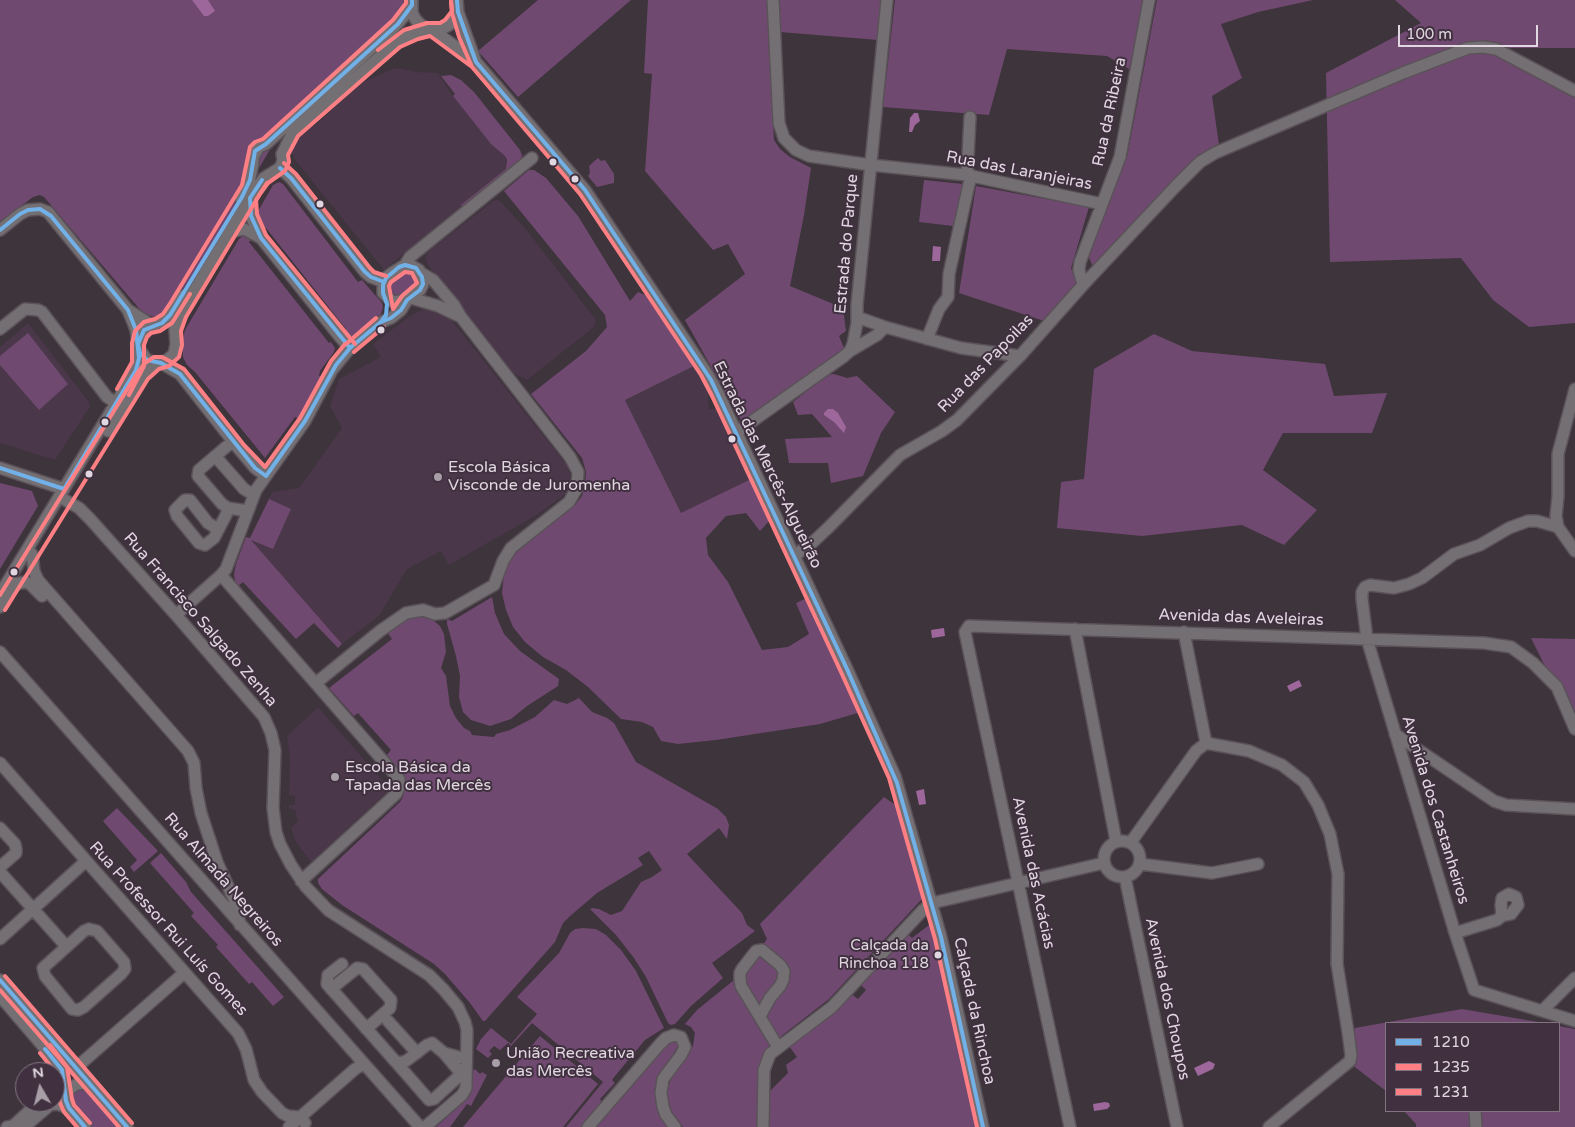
<!DOCTYPE html>
<meta charset="utf-8">
<style>
body{margin:0}
#map{position:relative;width:1575px;height:1127px;overflow:hidden;background:#3e343c;font-family:"Varela Round",sans-serif}
canvas{display:block}
.legend{position:absolute;left:1385px;top:1022px;width:175px;height:90px;box-sizing:border-box;background:#413140;border:1px solid #817380;margin:0;padding:6px 9px;list-style:none;font-size:15px;color:#e1d7e0}
.legend li{display:flex;align-items:center;gap:10px;height:25px}
.legend b{width:25px;border:1px solid #817380}
.north{position:absolute;left:15px;top:1062px;width:50px;height:50px;box-sizing:border-box;background:#413140;border:1px solid #817380;border-radius:50%;rotate:352deg;font-size:14px;font-weight:700;line-height:20px;text-align:center;color:#e1d7e0}
.north::after{content:'';display:block;margin:auto;width:18px;height:22px;background:#a89ea7;clip-path:polygon(50% 0,100% 100%,50% 72%,0 100%)}
.scale{position:absolute;left:1398px;top:25px;width:140px;height:22px;box-sizing:border-box;border:2px solid #e1d7e0;border-top:0;padding-left:6px;font-size:15px;line-height:18px;white-space:nowrap;color:#e1d7e0;-webkit-text-stroke:4px #413140;paint-order:stroke}
</style>
<div id="map">
<canvas width="1575" height="1127"></canvas>
<ul class="legend">
<li><b style="height:6px;background:#72b0e8"></b>1210</li>
<li><b style="height:6px;background:#ff8084"></b>1235</li>
<li><b style="height:6px;background:#ff8084"></b>1231</li>
</ul>
<div class="north">N</div>
<div class="scale">100 m</div>
</div>
<script>
const ctx = document.querySelector('canvas').getContext('2d');
ctx.lineJoin = 'round';
function paint(path, color) { ctx.fillStyle = color; ctx.fill(path, 'evenodd'); }
const shape = rows => new Path2D(rows.map(r => 'M' + r).join(''));
function trace(path, color, width, dash) { ctx.strokeStyle = color; ctx.lineWidth = width; ctx.lineCap = dash ? 'butt' : 'round'; ctx.setLineDash(dash || []); ctx.stroke(path); }
function label(font, color, halo, rows, align = 'center') {
  ctx.font = font + ' "Varela Round",sans-serif'; ctx.lineWidth = 4; ctx.setLineDash([]); ctx.textBaseline = 'middle'; ctx.strokeStyle = halo; ctx.fillStyle = color; for (const [text, x, y, turn = 0] of rows) {
    ctx.save(); ctx.translate(x, y); ctx.rotate((+turn || 0) * Math.PI / 180); ctx.textAlign = isNaN(turn) ? turn : align; if (halo) ctx.strokeText(text, 0, 0); ctx.fillText(text, 0, 0); ctx.restore();
  }
}
const built = shape([
 [399,68,416,72,438,73,453,96,491,143,505,156,507,165,506,169,384,270,296,161,291,151,296,138,306,129,315,125,327,115,353,86,393,69],
 [499,200,525,228,596,320,594,327,527,380,513,373,428,265,425,257,429,251,493,201],
 [421,310,437,311,449,317,566,464,570,474,570,484,567,493,535,516,449,565,441,551,407,569,379,616,342,644,250,539,272,492,299,488,342,428,330,406,339,379,381,357,373,344,407,318],
 [28,323,89,402,90,407,55,460,0,443,0,347],
 [694,366,707,386,709,409,716,409,751,479,681,514,625,400],
 [318,707,390,789,311,862,296,842,291,828,298,821,295,810,289,808,289,805,295,805,295,796,289,795,290,758,287,736]
]);
const green = shape([
 [0,0,404,0,402,8,395,19,355,54,288,119,220,234,168,311,161,315,154,317,143,313,44,197,40,195,33,197,0,222],
 [538,0,631,0,518,97,478,51],
 [648,0,767,0,774,140,780,149,790,157,811,168,804,215,790,286,843,308,846,331,839,336,844,348,744,421,741,420,685,320,745,274,728,244,713,250,645,171,652,74,644,73],
 [780,0,882,0,878,40,780,32],
 [895,0,1146,0,1129,69,1107,56,1007,49,989,115,883,107],
 [1157,0,1313,0,1258,12,1221,24,1242,78,1212,96,1219,145,1198,155,1093,267,1088,255,1127,157],
 [1395,0,1575,0,1575,48,1506,48,1575,87,1575,323,1529,327,1493,300,1461,258,1330,262,1326,73,1421,23],
 [451,75,461,80,474,92,520,150,522,155,521,160,462,207,461,205,506,169,507,160,505,156,491,144,453,96,455,94,441,76],
 [598,158,601,161,605,160,614,174,614,183,597,187,588,176,590,173,589,166],
 [529,170,534,170,546,178,578,216,630,301,638,292,645,295,694,366,625,400,681,513,751,479,770,520,760,531,746,513,726,516,706,538,708,555,728,582,762,650,788,647,809,634,796,603,807,598,861,712,820,724,716,740,678,744,661,741,653,727,642,722,621,719,588,687,566,670,543,657,525,642,513,627,506,610,502,593,504,575,511,558,519,548,575,505,582,496,585,485,586,472,582,458,531,394,586,351,607,327,605,315,504,191],
 [924,180,963,184,953,226,919,222],
 [279,182,283,184,358,282,362,280,382,303,383,307,381,314,353,336,350,336,345,331,346,329,266,228,263,230,257,218,257,213,273,185],
 [976,186,1089,207,1071,268,1077,283,1044,321,959,293],
 [244,235,252,239,249,242,329,343,331,342,335,348,334,352,320,371,319,376,322,376,301,419,295,417,265,458,195,372,187,365,183,357,183,339,185,330,239,239],
 [405,271,410,272,414,275,416,282,415,286,404,295,395,297,389,291,388,286,390,281],
 [28,333,68,384,39,410,0,365,0,356],
 [1154,334,1192,351,1325,364,1334,396,1387,393,1372,433,1283,433,1263,470,1317,510,1284,545,1242,525,1142,536,1057,528,1061,482,1084,479,1094,369],
 [834,374,847,378,857,376,895,412,881,433,863,476,831,483,828,463,789,463,785,439,832,437,812,414,798,415,793,402,827,375],
 [0,483,32,491,38,506,0,569],
 [269,499,291,509,273,549,251,540,342,644,338,648,314,623,296,639,243,582,238,586,235,581,234,574,236,564,246,537,250,538],
 [492,597,495,613,504,634,520,651,559,679,558,686,527,706,511,719,490,726,471,720,463,712,459,697,460,676,456,656,447,624,447,619,452,621],
 [420,615,426,616,433,620,440,626,444,634,446,652,441,668,446,676,450,706,456,718,464,728,470,731,472,735,494,737,496,734,510,730,535,717,554,700,567,704,579,698,592,712,607,718,614,723,636,762,718,809,726,817,729,825,727,839,719,828,687,854,742,913,747,925,755,931,712,963,723,978,691,1006,675,1024,671,1025,668,1023,646,977,634,958,616,935,590,909,592,908,599,909,611,915,622,911,641,882,652,877,662,870,649,851,638,858,643,865,597,893,569,917,563,923,555,942,485,1021,483,1021,470,1003,445,974,434,964,342,905,322,889,318,883,318,879,400,802,403,797,405,787,405,779,402,773,387,755,391,750,358,713,354,716,329,688,392,639,387,632,408,616],
 [1531,638,1575,639,1575,727],
 [884,797,897,806,922,899,829,999,784,1034,766,1050,760,1064,758,1071,757,1127,683,1127,672,1112,668,1100,668,1090,670,1081,693,1046,695,1033,691,1027,685,1024,697,1010,744,972,767,939,760,924],
 [117,808,158,851,134,872,130,867,137,860,103,821],
 [161,853,186,882,191,892,284,997,273,1006,252,982,249,984,216,947,218,945,191,916,194,913,150,863],
 [933,922,976,1127,769,1127,770,1091,788,1073,786,1065,797,1057,789,1046,850,993,858,999,866,990,859,983,907,933,912,938],
 [583,928,596,929,606,935,621,950,636,971,664,1028,645,1040,615,1076,612,1080,615,1083,600,1099,602,1102,581,1127,566,1127,603,1082,532,1023,511,1046,508,1043,500,1050,494,1046,489,1051,492,1054,488,1058,476,1049,481,1039,491,1028,511,1044,537,1014,517,997,559,953,570,933,575,929],
 [1462,1009,1544,1023,1386,1023,1386,1091,1347,1061,1355,1028],
 [1559,1026,1575,1029,1575,1127,1416,1127,1416,1124,1404,1111,1559,1111],
 [540,1036,598,1084,563,1127,463,1127],
 [673,1041,677,1044,677,1048,660,1075,655,1089,656,1105,661,1117,668,1127,596,1127,657,1054,668,1042],
 [475,1069,480,1074,482,1072,487,1075,471,1106,467,1104,450,1127,436,1127,469,1097,472,1089,472,1071],
 [89,1088,123,1127,89,1127,76,1113,70,1098,72,1092,75,1090]
]);
const water = shape([
 [192,0,208,0,215,11,208,16,204,16],
 [914,113,918,113,920,121,915,125,912,132,909,132,910,118],
 [933,246,941,247,940,261,932,261],
 [828,409,833,409,838,413,846,427,844,433,834,422,824,415,824,413],
 [944,628,945,636,932,638,931,630],
 [1299,680,1302,686,1290,692,1287,686],
 [924,789,926,804,919,805,916,791],
 [1209,1061,1215,1064,1213,1069,1198,1076,1194,1068],
 [1105,1102,1109,1103,1110,1106,1107,1109,1094,1111,1093,1104]
]);
const minor = shape([
 [457,0,458,12,475,60],
 [773,0,779,123,784,138,796,150,809,156,871,165,967,175,1102,204],
 [412,2,412,13,416,20,421,25,428,29,442,29,449,25,454,19,458,12],
 [433,30,476,62,585,190,706,372,718,393,847,669,895,776,941,937,983,1127],
 [280,168,291,178,365,272,371,277,384,282],
 [967,175,970,117],
 [250,198,251,216,261,238,340,337,350,348],
 [241,199,249,183,253,163,253,157,259,147,266,144,392,30,406,14,412,5],
 [0,230,20,214,28,210,40,209,48,212,128,310,153,326],
 [229,232,244,229,259,237],
 [405,265,410,257,532,158],
 [405,265,412,266,419,270,422,277,423,284,420,290,407,300,393,302,383,293,383,285,386,278,392,273,405,265],
 [1083,285,1079,270,1080,262,1120,157,1149,0],
 [411,298,438,306,461,317],
 [857,317,885,327,961,348,1020,356],
 [0,329,25,309,38,310,42,312,107,397,116,403],
 [927,339,939,309,948,297,949,274,971,175],
 [138,344,141,334,144,330,167,319,182,296],
 [139,349,147,360,156,363,166,361,174,354,176,344,175,330,180,314,255,190,264,178,280,168,283,161,282,154,293,132,389,49,407,36,428,29],
 [850,351,877,335,885,327],
 [161,363,180,374,239,449,255,468,266,476],
 [108,431,143,375,156,363],
 [737,432,843,357,850,351,853,344,857,323,857,305,887,0],
 [233,441,199,470,198,476,222,504,228,508,248,511],
 [215,456,244,489,254,495],
 [0,468,64,489],
 [65,500,79,508,90,519,176,615,264,717,271,733,275,750,273,808,276,832,280,844,291,865,306,887,328,910,429,975,444,990,458,1007,465,1022,467,1030,466,1088,462,1095,425,1127],
 [1558,527,1556,516,1558,496,1558,454,1575,389],
 [218,529,208,523,190,500,185,500,175,510,177,516,199,543,205,545,214,538,226,515,228,508],
 [1575,551,1558,527,1537,521,1528,521,1509,528,1480,545,1454,554,1422,578,1409,584,1394,588,1370,585,1365,587,1362,592,1362,599,1367,639,1455,933,1474,990,1575,1021],
 [32,554,34,571,38,580,188,751,194,763,196,788,201,813,217,862,237,906,240,925],
 [794,556,813,542,829,527,900,455,942,431,957,420,1020,356,1083,285,1175,187,1200,162,1215,153,1403,73,1468,48,1483,47,1496,49,1575,91],
 [221,575,399,779,399,787,396,794,301,881],
 [14,584,26,582,30,584,42,596],
 [0,594,136,370,139,358,138,344,136,330,128,310],
 [0,607,11,589],
 [176,615,221,575,226,569,256,490,305,421,332,370,350,348,381,322,391,318,401,310,407,300],
 [1075,629,1116,841],
 [1184,632,1206,743],
 [0,652,420,1127],
 [316,683,380,631,406,613,423,610,435,614,445,613,494,585,503,561,511,548,569,502,577,488,578,472,570,457,461,317,454,305,433,280,421,273],
 [1395,734,1494,801,1506,805,1575,809],
 [1206,743,1249,751,1282,765,1304,782,1318,805,1330,834,1338,874,1337,964,1348,1032,1351,1055,1350,1061,1269,1127],
 [0,763,238,1033,246,1049,254,1080,262,1092,282,1113,288,1116,300,1117,305,1123],
 [0,828,15,844,16,849,16,853,0,867],
 '1104 859a18 18 0 1 1 36 0a18 18 0 1 1-36 0Z',
 [1131,842,1196,751,1206,743],
 [1140,864,1212,873,1258,864],
 [0,872,66,946],
 [1125,877,1177,1127],
 [89,929,97,931,124,962,125,969,121,974,84,1007,78,1010,72,1009,45,976,43,968,84,931,89,929],
 [1455,933,1497,920,1502,916,1511,914,1518,905,1516,897,1509,894,1502,898,1501,905,1502,916],
 [0,939,86,861],
 [342,964,328,975,327,984,395,1061,399,1063,406,1061,427,1045,432,1043,444,1053,466,1059],
 [0,980,127,1127],
 [331,989,357,968,363,969,391,1000,390,1008,366,1029],
 [0,996,60,1066,63,1073,65,1091,69,1108,85,1127],
 [1543,1010,1575,978],
 [760,1016,770,998,780,986,783,980,784,971,780,965,762,950,756,951,742,969,740,973,740,979,741,986,778,1047],
 [388,1021,417,1053],
 [395,1061,429,1100,434,1099,459,1076,459,1071,444,1053],
 [77,1067,184,973],
 [65,1095,68,1090,77,1084,90,1083],
 [1475,1111,1476,1127],
 [7,1127,13,1126,39,1102],
 [24,1127,50,1105,57,1104,69,1108],
 [289,1127,355,1069,364,1064],
 [588,1127,660,1044,666,1038,674,1035,681,1037,685,1047,681,1055,663,1079,661,1093,663,1107,666,1115,675,1127],
 [763,1127,764,1070,770,1054,832,1007,923,910,932,903,1104,863],
 [1070,1127,965,632,969,626,1484,643,1511,647,1533,663,1557,687,1575,729]
]);
const bus1 = shape([
 [457,0,458,12,476,62,585,190,711,380,847,669,897,783,941,937,983,1127],
 [280,168,291,178,365,272,371,277,384,282],
 [262,180,250,198,251,216,261,238,350,348],
 [0,230,20,214,28,210,40,209,51,216,128,310,136,330,139,358,136,370,64,489,0,468],
 [405,265,416,268,422,277,423,284,420,290,407,300,401,310,391,318,381,322,386,315,387,304,383,293,383,285,386,278,399,267,405,265],
 [381,322,350,348,336,365,305,421,266,476,255,468,180,374,161,363,147,360,140,353,138,344,144,330,162,323,170,315,242,197,250,180,255,151,266,144,398,24,412,5,412,0],
 [0,980,127,1127],
 [45,1049,62,1070,66,1101,69,1108,85,1127]
]);
const bus2 = shape([
 [451,1,452,13,459,37,472,67],
 [129,395,144,366,144,345,147,337,151,333,160,331,172,323,190,294],
 [5,610,148,379,159,369,169,366,179,357,182,345,181,331,186,317,260,194,268,183,285,171,289,162,288,155,298,136,400,47,418,39,430,36,472,67,580,194,701,375,712,396,841,672,889,778,935,939,977,1127],
 [0,990,119,1127],
 [40,1053,56,1073,60,1103,64,1112,77,1127]
]);
const bus3 = shape([
 [378,50,404,30,427,23,440,23,445,20,452,11,451,1],
 [284,163,296,174,370,268,374,272,386,276],
 [267,183,256,200,257,214,266,235,355,344],
 [405,272,412,273,417,283,402,296,393,309,389,286,391,282,405,272],
 [346,344,376,318],
 [354,352,384,327],
 [117,389,132,362,132,343,135,331,144,322,155,319,163,314,171,302,242,185,250,147,255,142,263,139,393,20,406,3,406,0],
 [0,595,138,372,145,363,154,357,162,357,184,369,244,445,265,467,300,418,331,361,345,344],
 [5,976,132,1123],
 [50,1045,67,1067,72,1099,74,1105,90,1123]
]);
const markers = [
 [553,162,4.5,"#e1d7e0"],
 [575,179,4.5,"#e1d7e0"],
 [320,204,4.5,"#e1d7e0"],
 [381,330,4.5,"#e1d7e0"],
 [105,422,4.5,"#e1d7e0"],
 [732,439,4.5,"#e1d7e0"],
 [89,474,4.5,"#e1d7e0"],
 [438,477,5,"#a89ea7"],
 [14,572,4.5,"#e1d7e0"],
 [335,777,5,"#a89ea7"],
 [938,955,4.5,"#e1d7e0"],
 [496,1063,5,"#a89ea7"]
];
const busNames = [
 ["Calçada da",929,946],
 ["Rinchoa 118",929,964]
];
const streetNames = [
 ["Rua da Ribeira",1110,112,-78],
 ["Rua das Laranjeiras",1019,171,11],
 ["Estrada do Parque",847,244,-85],
 ["Rua das Papoilas",986,364,-46],
 ["Estrada das Mercês-Algueirão",767,465,64],
 ["Avenida das Aveleiras",1241,618,2],
 ["Rua Francisco Salgado Zenha",200,620,49],
 ["Avenida dos Castanheiros",1435,810,73],
 ["Avenida das Acácias",1033,873,78],
 ["Rua Almada Negreiros",223,880,49],
 ["Rua Professor Rui Luís Gomes",168,929,48],
 ["Avenida dos Choupos",1167,999,78],
 ["Calçada da Rinchoa",974,1011,78]
];
const poiNames = [
 ["Escola Básica",448,468],
 ["Visconde de Juromenha",448,486],
 ["Escola Básica da",345,768],
 ["Tapada das Mercês",345,786],
 ["União Recreativa",506,1054],
 ["das Mercês",506,1072]
];
paint(built, '#4a374a');
paint(green, '#704970');
paint(water, '#9d679c');
trace(minor, '#5b5259', 14);
trace(minor, '#736f72', 11);
trace(bus1, '#72b0e8', 4);
trace(bus2, '#ff8084', 4);
trace(bus3, '#ff8084', 4);
for (const [x, y, r, color] of markers) { const dot = new Path2D(); dot.arc(x, y, r, 0, 2 * Math.PI); ctx.fillStyle = color; ctx.fill(dot); trace(dot, '#413140', 2); }
label('15px', '#e1d7e0', '#413140', busNames, 'right');
label('16px', '#e1d7e0', '#413140', streetNames);
label('16px', '#e1d7e0', '#413140', poiNames, 'left');
</script>
